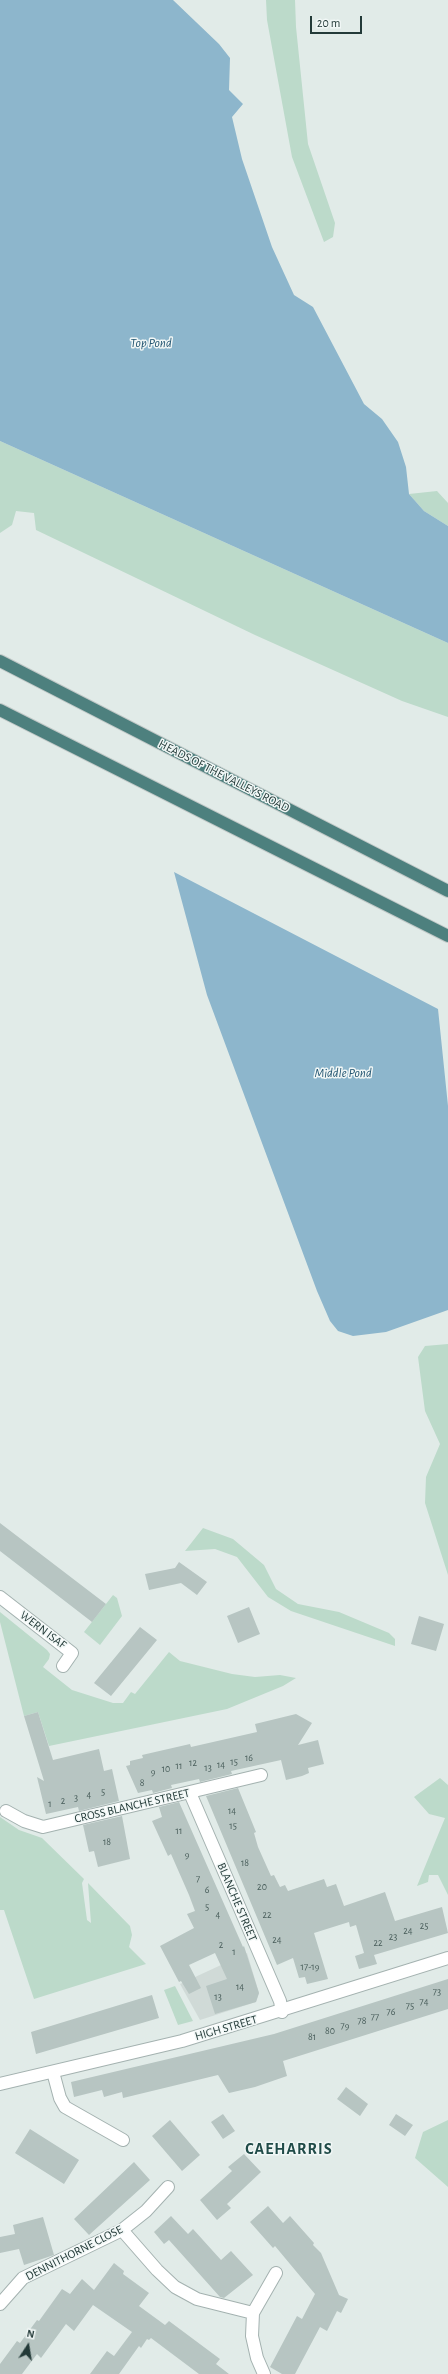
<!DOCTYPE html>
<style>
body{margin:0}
#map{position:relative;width:448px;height:2374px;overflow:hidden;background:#e1ebe8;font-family:"Alegreya Sans",sans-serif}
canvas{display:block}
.north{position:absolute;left:8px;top:2326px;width:40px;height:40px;-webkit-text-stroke:3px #f1f7f6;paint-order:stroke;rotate:12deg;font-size:11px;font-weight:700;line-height:16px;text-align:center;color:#233a38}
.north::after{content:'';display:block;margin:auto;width:14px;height:18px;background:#233a38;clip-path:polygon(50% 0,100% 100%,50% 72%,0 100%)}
.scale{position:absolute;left:310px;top:16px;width:52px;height:18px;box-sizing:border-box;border:2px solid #233a38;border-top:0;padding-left:5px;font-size:12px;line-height:14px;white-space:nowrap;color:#233a38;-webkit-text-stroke:3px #f1f7f6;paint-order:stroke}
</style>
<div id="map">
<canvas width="448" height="2374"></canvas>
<div class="north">N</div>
<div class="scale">20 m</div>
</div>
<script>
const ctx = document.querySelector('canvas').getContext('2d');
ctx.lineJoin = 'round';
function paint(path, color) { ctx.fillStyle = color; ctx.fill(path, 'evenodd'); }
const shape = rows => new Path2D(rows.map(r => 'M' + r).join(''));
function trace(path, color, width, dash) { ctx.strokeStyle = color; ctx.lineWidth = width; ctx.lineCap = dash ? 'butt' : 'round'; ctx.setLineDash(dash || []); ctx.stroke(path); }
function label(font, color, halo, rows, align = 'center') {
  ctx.font = font + ' "Alegreya Sans",sans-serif'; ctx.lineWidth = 3; ctx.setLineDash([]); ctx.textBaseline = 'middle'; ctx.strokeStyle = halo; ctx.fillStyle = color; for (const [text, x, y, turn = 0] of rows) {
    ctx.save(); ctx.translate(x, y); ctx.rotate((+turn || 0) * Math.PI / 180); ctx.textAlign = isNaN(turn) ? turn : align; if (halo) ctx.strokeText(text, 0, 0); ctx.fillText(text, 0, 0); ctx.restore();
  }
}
const built = shape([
 [247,1953,259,1993,256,2002,200,2020,180,1984]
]);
const green = shape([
 [266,0,295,0,296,27,308,144,335,223,333,237,324,242,292,157,267,20],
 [0,441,448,643,448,717,402,701,255,635,36,530,34,513,16,511,12,525,0,533],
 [437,491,448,503,448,526,424,511,409,494],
 [448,1344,448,1575,425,1503,426,1477,440,1444,425,1411,418,1357,425,1346],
 [203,1528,233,1539,264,1565,276,1589,298,1604,339,1612,389,1633,395,1639,395,1646,291,1611,268,1597,237,1557,215,1549,185,1551],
 [113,1595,117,1598,122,1616,100,1645,84,1632],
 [0,1612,47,1650,50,1654,49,1659,43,1667,72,1690,113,1703,123,1703,131,1692,135,1694,169,1652,180,1661,232,1674,255,1677,280,1675,296,1678,283,1686,227,1709,49,1746,38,1712,24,1716,0,1622],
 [440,1778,448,1785,448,1895,438,1875,429,1875,428,1882,417,1886,445,1818,429,1814,414,1797],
 [0,1817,19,1830,42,1838,84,1879,82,1883,87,1920,91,1923,88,1883,130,1926,132,1935,129,1947,146,1964,34,1999,4,1910,0,1910],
 [175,1986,193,2021,178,2025,164,1990],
 [448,2120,448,2187,415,2158,423,2132]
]);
const water = shape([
 [0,0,173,0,219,44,230,58,229,90,243,104,232,117,242,159,272,247,294,295,313,307,364,404,382,419,398,442,406,467,409,494,424,511,448,526,448,643,0,441],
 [174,872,438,1009,448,1106,448,1310,386,1332,353,1336,338,1331,330,1321,317,1291,207,995]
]);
const building = shape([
 [0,1523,106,1604,92,1622,0,1551],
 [179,1562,207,1582,197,1595,181,1583,149,1590,145,1574,175,1568],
 [249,1607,260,1634,238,1643,227,1616],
 [419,1616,444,1624,436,1651,411,1644],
 [140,1627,157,1640,111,1696,94,1683],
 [38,1712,53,1760,99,1749,104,1771,112,1769,119,1801,79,1811,78,1807,46,1814,37,1777,44,1781,24,1716],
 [296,1714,312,1723,298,1745,318,1740,324,1764,308,1768,309,1773,302,1776,286,1780,281,1760,231,1771,232,1774,200,1782,199,1779,171,1785,172,1788,153,1793,152,1790,138,1793,126,1766,130,1765,130,1761,143,1758,142,1755,190,1744,191,1747,257,1732,255,1724],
 [238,1788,256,1832,254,1833,258,1847,271,1876,274,1875,280,1887,285,1885,288,1891,324,1879,327,1887,336,1884,344,1906,385,1892,395,1921,442,1907,448,1933,374,1955,377,1964,359,1969,355,1956,364,1953,356,1925,350,1927,349,1922,314,1933,328,1979,307,1984,305,1977,299,1978,293,1958,277,1965,206,1796],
 [179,1802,243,1947,244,1946,259,1993,256,2002,215,2014,206,1986,227,1979,215,1953,189,1965,201,1988,189,1994,181,1981,179,1982,160,1946,194,1928,187,1914,195,1911,189,1895,171,1854,168,1856,152,1821,162,1817,159,1807],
 [122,1816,130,1859,98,1867,94,1851,89,1852,83,1825],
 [448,1979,448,2009,283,2061,287,2076,255,2087,229,2093,218,2075,123,2098,122,2092,104,2097,102,2090,74,2097,71,2082,274,2034],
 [152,1995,159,2018,36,2054,31,2032],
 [346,2087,368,2104,360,2116,337,2099],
 [223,2114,235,2131,223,2139,211,2122],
 [396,2114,413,2125,405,2136,389,2125],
 [170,2120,200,2155,182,2171,152,2136],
 [30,2129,79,2160,64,2184,15,2153],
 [244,2154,261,2172,227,2204,231,2208,217,2220,200,2200,232,2171,228,2167],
 [134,2162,150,2180,89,2235,74,2219],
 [268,2206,283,2223,290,2216,314,2243,313,2245,321,2253,339,2295,348,2299,341,2313,337,2311,327,2331,320,2327,295,2374,282,2374,270,2367,297,2316,302,2319,315,2294,275,2246,273,2248,250,2222],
 [171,2216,188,2234,193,2229,221,2260,231,2251,253,2275,224,2298,220,2297,169,2240,164,2244,154,2232],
 [43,2217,54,2255,24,2265,19,2249,0,2253,0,2237,15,2234,13,2225],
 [114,2263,124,2271,123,2274,149,2293,139,2306,165,2325,169,2321,220,2359,216,2364,229,2374,199,2374,151,2338,149,2340,147,2339,141,2348,139,2346,119,2374,90,2374,107,2351,114,2356,132,2332,93,2305,74,2331,66,2324,41,2358,37,2354,22,2374,0,2374,0,2364,17,2341,20,2343,37,2320,39,2321,62,2289,70,2294,82,2279,94,2290]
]);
const minor = shape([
 [0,1597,72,1653,63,1666],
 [190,1793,280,2001,282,2012],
 [6,1811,24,1821,43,1827,261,1775],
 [53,2072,60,2098,65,2107,123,2140],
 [122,2230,157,2270,175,2287,197,2299,253,2313],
 [0,2304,23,2278,122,2230,146,2211,168,2187],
 [264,2374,257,2358,252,2336,253,2313,276,2273]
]);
const tertiary = shape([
 [0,2084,182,2041,448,1958]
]);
const trunk = shape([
 [0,661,448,891],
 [0,710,448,936]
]);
const numberNames = [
 ["16",249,1758],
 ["15",234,1762],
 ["12",193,1763],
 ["14",221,1765],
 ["11",179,1766],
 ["13",208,1768],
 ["10",166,1769],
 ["9",153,1772],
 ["8",142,1783],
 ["5",103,1792],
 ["4",89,1795],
 ["3",76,1798],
 ["2",63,1801],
 ["1",50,1804],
 ["14",232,1811],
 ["15",233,1826],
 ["11",179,1831],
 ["18",107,1842],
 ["9",187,1855],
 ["18",245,1863],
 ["7",198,1879],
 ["20",262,1887],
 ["6",207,1890],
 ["5",207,1907],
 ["4",218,1915],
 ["22",267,1915],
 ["25",424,1926],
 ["24",408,1931],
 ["23",393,1937],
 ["24",277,1940],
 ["22",378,1943],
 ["2",221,1945],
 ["1",234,1952],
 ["17-19",310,1967],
 ["14",240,1987],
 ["73",437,1992],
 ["13",218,1997],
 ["74",424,2002],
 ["75",410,2006],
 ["76",391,2012],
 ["77",375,2017],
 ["78",362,2021],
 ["79",345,2026],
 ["80",330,2031],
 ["81",312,2037]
];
const streetNames = [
 ["HEADS OF THE VALLEYS ROAD",224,776,27],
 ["WERN ISAF",43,1630,37],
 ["CROSS BLANCHE STREET",132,1806,-13],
 ["BLANCHE STREET",237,1902,67],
 ["HIGH STREET",226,2028,-16],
 ["DENNITHORNE CLOSE",74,2253,-27]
];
const waterNames = [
 ["Top Pond",151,343],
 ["Middle Pond",343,1073]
];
const districtNames = [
 ["CAEHARRIS",289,2149]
];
paint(built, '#d0dad7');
paint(green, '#bcdaca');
paint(water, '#8db6cc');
paint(building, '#b7c5c2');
trace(minor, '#a4b2b0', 14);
trace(tertiary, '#a4b2b0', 14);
trace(trunk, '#c1c8c7', 14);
trace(minor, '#fff', 12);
trace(tertiary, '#fff', 12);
trace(trunk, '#4d807e', 12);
label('10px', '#485d5a', null, numberNames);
label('12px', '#233a38', '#f1f7f6', streetNames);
label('italic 13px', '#225571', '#f1f7f6', waterNames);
ctx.letterSpacing = '1px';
label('bold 16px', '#204b48', '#f1f7f6', districtNames);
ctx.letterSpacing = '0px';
</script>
